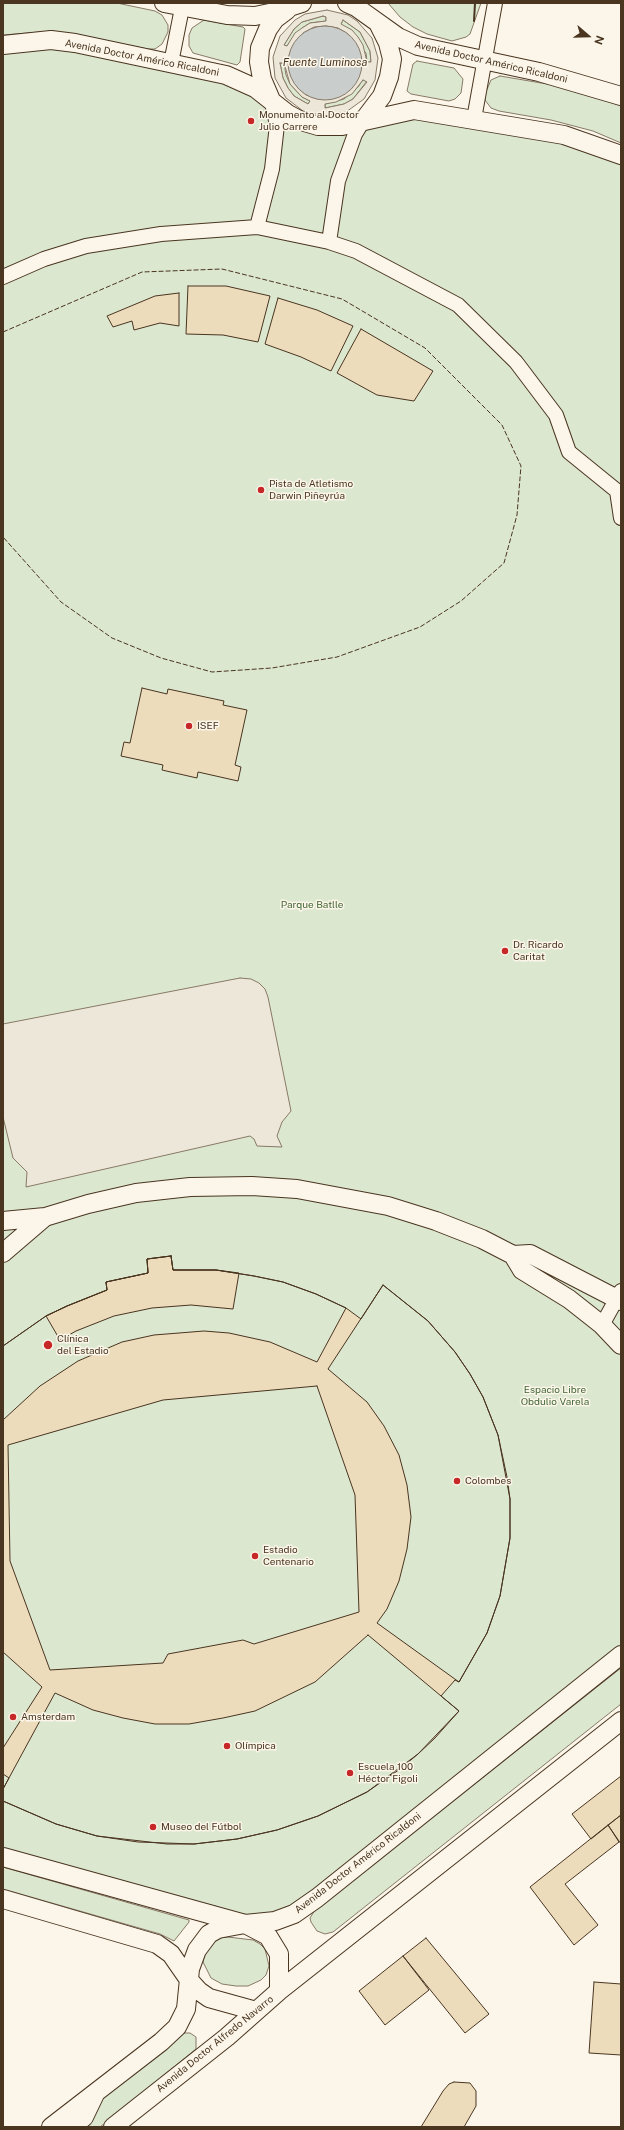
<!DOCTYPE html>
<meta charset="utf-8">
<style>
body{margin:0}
#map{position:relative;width:624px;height:2130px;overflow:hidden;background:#fbf6e9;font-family:"Public Sans",sans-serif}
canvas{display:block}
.frame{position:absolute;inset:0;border:4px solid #4a3520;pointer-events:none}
.north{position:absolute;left:568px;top:16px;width:40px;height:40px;-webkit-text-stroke:3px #fbf6e9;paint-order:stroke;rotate:110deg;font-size:11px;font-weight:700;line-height:16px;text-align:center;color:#4a3520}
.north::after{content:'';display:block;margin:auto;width:14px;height:18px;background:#4a3520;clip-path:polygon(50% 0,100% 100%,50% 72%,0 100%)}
</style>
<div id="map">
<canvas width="624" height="2130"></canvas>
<div class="frame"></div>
<div class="north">N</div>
</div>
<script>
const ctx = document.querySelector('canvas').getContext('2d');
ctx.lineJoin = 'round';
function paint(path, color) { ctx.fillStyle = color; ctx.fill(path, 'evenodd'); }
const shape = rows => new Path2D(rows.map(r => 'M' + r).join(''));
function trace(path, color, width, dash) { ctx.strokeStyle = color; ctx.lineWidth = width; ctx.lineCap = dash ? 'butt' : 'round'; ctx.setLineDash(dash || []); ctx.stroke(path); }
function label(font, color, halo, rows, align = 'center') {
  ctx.font = font + ' "Public Sans",sans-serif'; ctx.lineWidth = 3; ctx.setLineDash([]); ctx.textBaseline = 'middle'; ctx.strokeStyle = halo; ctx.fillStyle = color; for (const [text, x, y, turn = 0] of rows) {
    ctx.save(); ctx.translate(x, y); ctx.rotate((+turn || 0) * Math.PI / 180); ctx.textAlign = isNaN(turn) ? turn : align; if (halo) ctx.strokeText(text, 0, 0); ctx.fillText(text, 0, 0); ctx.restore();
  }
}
const green = shape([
 [3,3,117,3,155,11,162,15,168,25,168,32,162,44,155,49,148,49,53,31,3,35,3,3],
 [388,3,481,3,470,34,466,37,452,41,427,34,413,27,400,17,388,3],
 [323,16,326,17,326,21,310,23,302,28,287,46,284,45,294,29,302,22,323,16],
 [204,20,243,27,245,29,240,62,237,65,193,53,189,46,189,35,192,28,204,20],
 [343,20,360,32,370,51,371,62,367,62,366,53,341,24,343,20],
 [28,42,226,75,318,126,414,110,621,155,621,1655,317,1898,263,1923,3,1857,3,45,28,42],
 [417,61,454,68,463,79,461,93,455,99,449,101,411,94,407,91,413,64,417,61],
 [280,63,284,63,286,75,290,84,302,97,310,101,308,104,294,96,288,88,283,78,280,63],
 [500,76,553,85,584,93,621,106,621,143,593,131,551,120,499,111,491,108,485,100,485,94,491,80,500,76],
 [363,80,367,81,353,99,344,104,325,108,325,104,344,99,358,87,363,80],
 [621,1668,621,1704,333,1932,325,1934,317,1931,311,1922,310,1918,315,1910,621,1668],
 [3,1867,189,1920,189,1922,174,1941,160,1934,3,1889,3,1867],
 [228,1937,253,1940,260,1944,265,1949,269,1966,266,1975,261,1980,248,1986,236,1986,222,1984,211,1978,203,1962,205,1953,218,1938,228,1937],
 [183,2033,190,2033,196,2037,196,2049,100,2127,77,2127,100,2099,183,2033]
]);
const parking = shape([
 [327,10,348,15,357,21,372,38,378,58,375,80,364,99,346,112,324,116,303,111,286,98,275,78,273,57,280,36,295,20,305,14,327,10],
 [323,16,326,17,326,21,310,23,302,28,295,33,287,46,284,45,294,29,302,22,323,16],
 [343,20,360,32,370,51,371,62,367,62,363,45,358,37,352,30,341,24,343,20],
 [326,26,338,28,348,34,318,99,306,95,297,87,303,33,314,27,326,26],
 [280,63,284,63,290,84,302,97,310,101,308,104,294,96,288,88,283,78,280,63],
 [363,80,367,82,353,99,344,104,325,108,325,104,336,102,352,94,363,80],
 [240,978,251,979,259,983,265,989,268,997,291,1111,282,1122,277,1136,282,1147,257,1146,254,1139,250,1136,26,1187,27,1172,13,1158,3,1117,3,1024,240,978]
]);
const water = shape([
 '288 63a37 37 0 1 1 74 0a37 37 0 1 1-74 0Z'
]);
const building = shape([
 [188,286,226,286,270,296,258,342,223,335,186,334,188,286],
 [179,293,179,326,160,323,134,330,132,321,113,327,107,316,155,296,179,293],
 [278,298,317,310,353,326,331,371,301,357,265,344,278,298],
 [361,329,433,371,414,401,377,395,337,373,361,329],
 [142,688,167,694,168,689,224,701,223,705,247,710,235,765,241,767,238,781,198,772,197,778,162,770,163,765,121,756,124,742,130,743,142,688],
 [171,1256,173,1270,216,1270,239,1273,233,1309,191,1305,152,1308,114,1316,76,1331,60,1340,46,1316,67,1306,107,1290,106,1282,148,1273,147,1259,171,1256],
 [171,1256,173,1270,216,1270,254,1276,283,1282,316,1294,346,1308,361,1319,383,1285,428,1321,455,1352,470,1374,483,1397,498,1435,510,1499,510,1538,500,1596,487,1633,459,1682,455,1680,441,1696,459,1711,435,1738,418,1754,367,1792,318,1816,277,1830,237,1839,194,1844,138,1842,97,1836,56,1824,3,1801,3,1789,9,1778,3,1774,3,1346,46,1316,67,1306,107,1290,106,1282,148,1273,147,1259,171,1256],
 [317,1386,355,1495,359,1612,254,1644,243,1640,168,1654,163,1663,50,1670,10,1561,8,1445,163,1400,317,1386],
 [171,1256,173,1270,216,1270,254,1276,283,1282,316,1294,346,1308,317,1362,270,1342,229,1333,204,1331,154,1335,122,1342,78,1361,40,1386,3,1420,3,1346,46,1316,67,1306,107,1290,106,1282,148,1273,147,1259,171,1256],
 [383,1285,428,1321,455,1352,470,1374,483,1397,498,1435,507,1477,510,1499,510,1538,500,1596,487,1633,459,1682,377,1623,387,1609,399,1581,407,1549,411,1517,407,1485,399,1455,384,1426,367,1402,328,1369,383,1285],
 [368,1635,459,1711,418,1754,400,1769,367,1792,318,1816,277,1830,237,1839,194,1844,167,1844,97,1836,56,1824,3,1801,3,1789,55,1693,93,1710,123,1718,155,1724,189,1724,223,1718,255,1711,315,1682,368,1635],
 [3,1652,42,1687,3,1748,3,1652],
 [621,1776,621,1815,591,1839,572,1814,621,1776],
 [621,1815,621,1844,608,1825,621,1815],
 [608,1825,619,1842,565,1884,598,1925,574,1945,530,1887,608,1825],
 [426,1938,489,2014,465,2033,403,1956,426,1938],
 [403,1956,429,1990,385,2025,359,1991,403,1956],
 [594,1982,621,1984,621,2055,589,2053,594,1982],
 [454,2082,470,2083,476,2091,476,2106,464,2127,421,2127,443,2091,449,2084,454,2082]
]);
const minor = shape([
 [171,63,183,3],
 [474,119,495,3],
 [257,227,272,169,277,125,272,103],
 [329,242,338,181,355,134,363,121],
 [3,277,44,259,86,246,161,234,257,227,329,242,356,251,458,305,516,362,556,415,569,452,617,491,621,518],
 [602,1325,621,1291]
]);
const tertiary = shape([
 [164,3,227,15,255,16,274,12,302,3],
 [347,3,356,7,398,37,418,46,539,72,621,96],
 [3,45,51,40,75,43,226,75,255,88,288,114,301,121,318,126,342,126,414,110,564,135,621,155],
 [271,100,262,79,259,62,260,48,268,29,275,19,287,10],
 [363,121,382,96,389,77,392,59,388,43,379,25],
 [3,1221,45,1217,88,1204,136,1193,190,1187,252,1186,297,1189,388,1206,436,1221,482,1239,513,1255,530,1254,621,1301],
 [3,1253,45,1217],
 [513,1255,522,1270,569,1299,602,1325,621,1345],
 [3,1857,245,1924,275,1921,294,1914,317,1898,621,1655],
 [3,1899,157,1944,171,1954,189,1980,199,1991,209,1998,256,2011],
 [51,2127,161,2042,177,2027,186,2009,190,1969,197,1950,209,1934,218,1929,245,1924,268,1936,279,1954,279,1991],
 [72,2127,84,2117,95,2094],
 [113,2127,227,2037,279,1991,621,1721]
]);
const fence = shape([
 [3,332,142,272,222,269,342,299,425,348,502,425,521,466,517,515,504,563,461,601,420,627,337,657,272,668,212,672,161,658,112,638,61,602,3,537]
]);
const wall = shape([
 [474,21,475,3]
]);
const markers = [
 [251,121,4,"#c62828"],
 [261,490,4,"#c62828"],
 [189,726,4,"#c62828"],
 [505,951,4,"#c62828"],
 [48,1345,5,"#c62828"],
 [457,1481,4,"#c62828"],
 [255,1556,4,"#c62828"],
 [13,1717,4,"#c62828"],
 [227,1746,4,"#c62828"],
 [350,1773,4,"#c62828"],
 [153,1827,4,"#c62828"]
];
const streetNames = [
 ["Avenida Doctor Américo Ricaldoni",142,58,11],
 ["Avenida Doctor Américo Ricaldoni",491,62,13],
 ["Avenida Doctor Américo Ricaldoni",358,1863,-38],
 ["Avenida Doctor Alfredo Navarro",215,2044,-39]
];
const poiNames = [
 ["Monumento al Doctor",259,115],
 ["Julio Carrere",259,127],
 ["Pista de Atletismo",269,484],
 ["Darwin Piñeyrúa",269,496],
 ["ISEF",197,726],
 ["Dr. Ricardo",513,945],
 ["Caritat",513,957],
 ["Clínica",57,1339],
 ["del Estadio",57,1351],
 ["Colombes",465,1481],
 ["Estadio",263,1550],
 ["Centenario",263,1562],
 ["Amsterdam",21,1717],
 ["Olímpica",235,1746],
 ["Escuela 100",358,1767],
 ["Héctor Figoli",358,1779],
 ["Museo del Fútbol",161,1827]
];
const parkNames = [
 ["Parque Batlle",312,905],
 ["Espacio Libre",555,1390],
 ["Obdulio Varela",555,1402]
];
const waterNames = [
 ["Fuente Luminosa",325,63]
];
paint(green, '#dce7d0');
trace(green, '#887966', 1);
paint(parking, '#ede7d9');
trace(parking, '#887966', 1);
paint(water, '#c9cecd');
trace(water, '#887966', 1);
paint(building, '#ecdcbc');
trace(building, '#4a3520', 1);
trace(minor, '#4a3520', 16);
trace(tertiary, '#4a3520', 20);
trace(minor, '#fbf6e9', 14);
trace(tertiary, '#fbf6e9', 18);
trace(fence, '#4a3520', 1, [5, 2]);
trace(wall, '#4a3520', 2);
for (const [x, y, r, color] of markers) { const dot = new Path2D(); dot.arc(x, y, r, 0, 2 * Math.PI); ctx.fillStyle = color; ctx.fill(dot); trace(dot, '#fbf6e9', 1.5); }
label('10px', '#4a3520', '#fbf6e9', streetNames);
label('10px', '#4a3520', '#fbf6e9', poiNames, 'left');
label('10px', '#436837', '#fbf6e9', parkNames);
label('italic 11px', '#4a3520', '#fbf6e9', waterNames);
</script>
